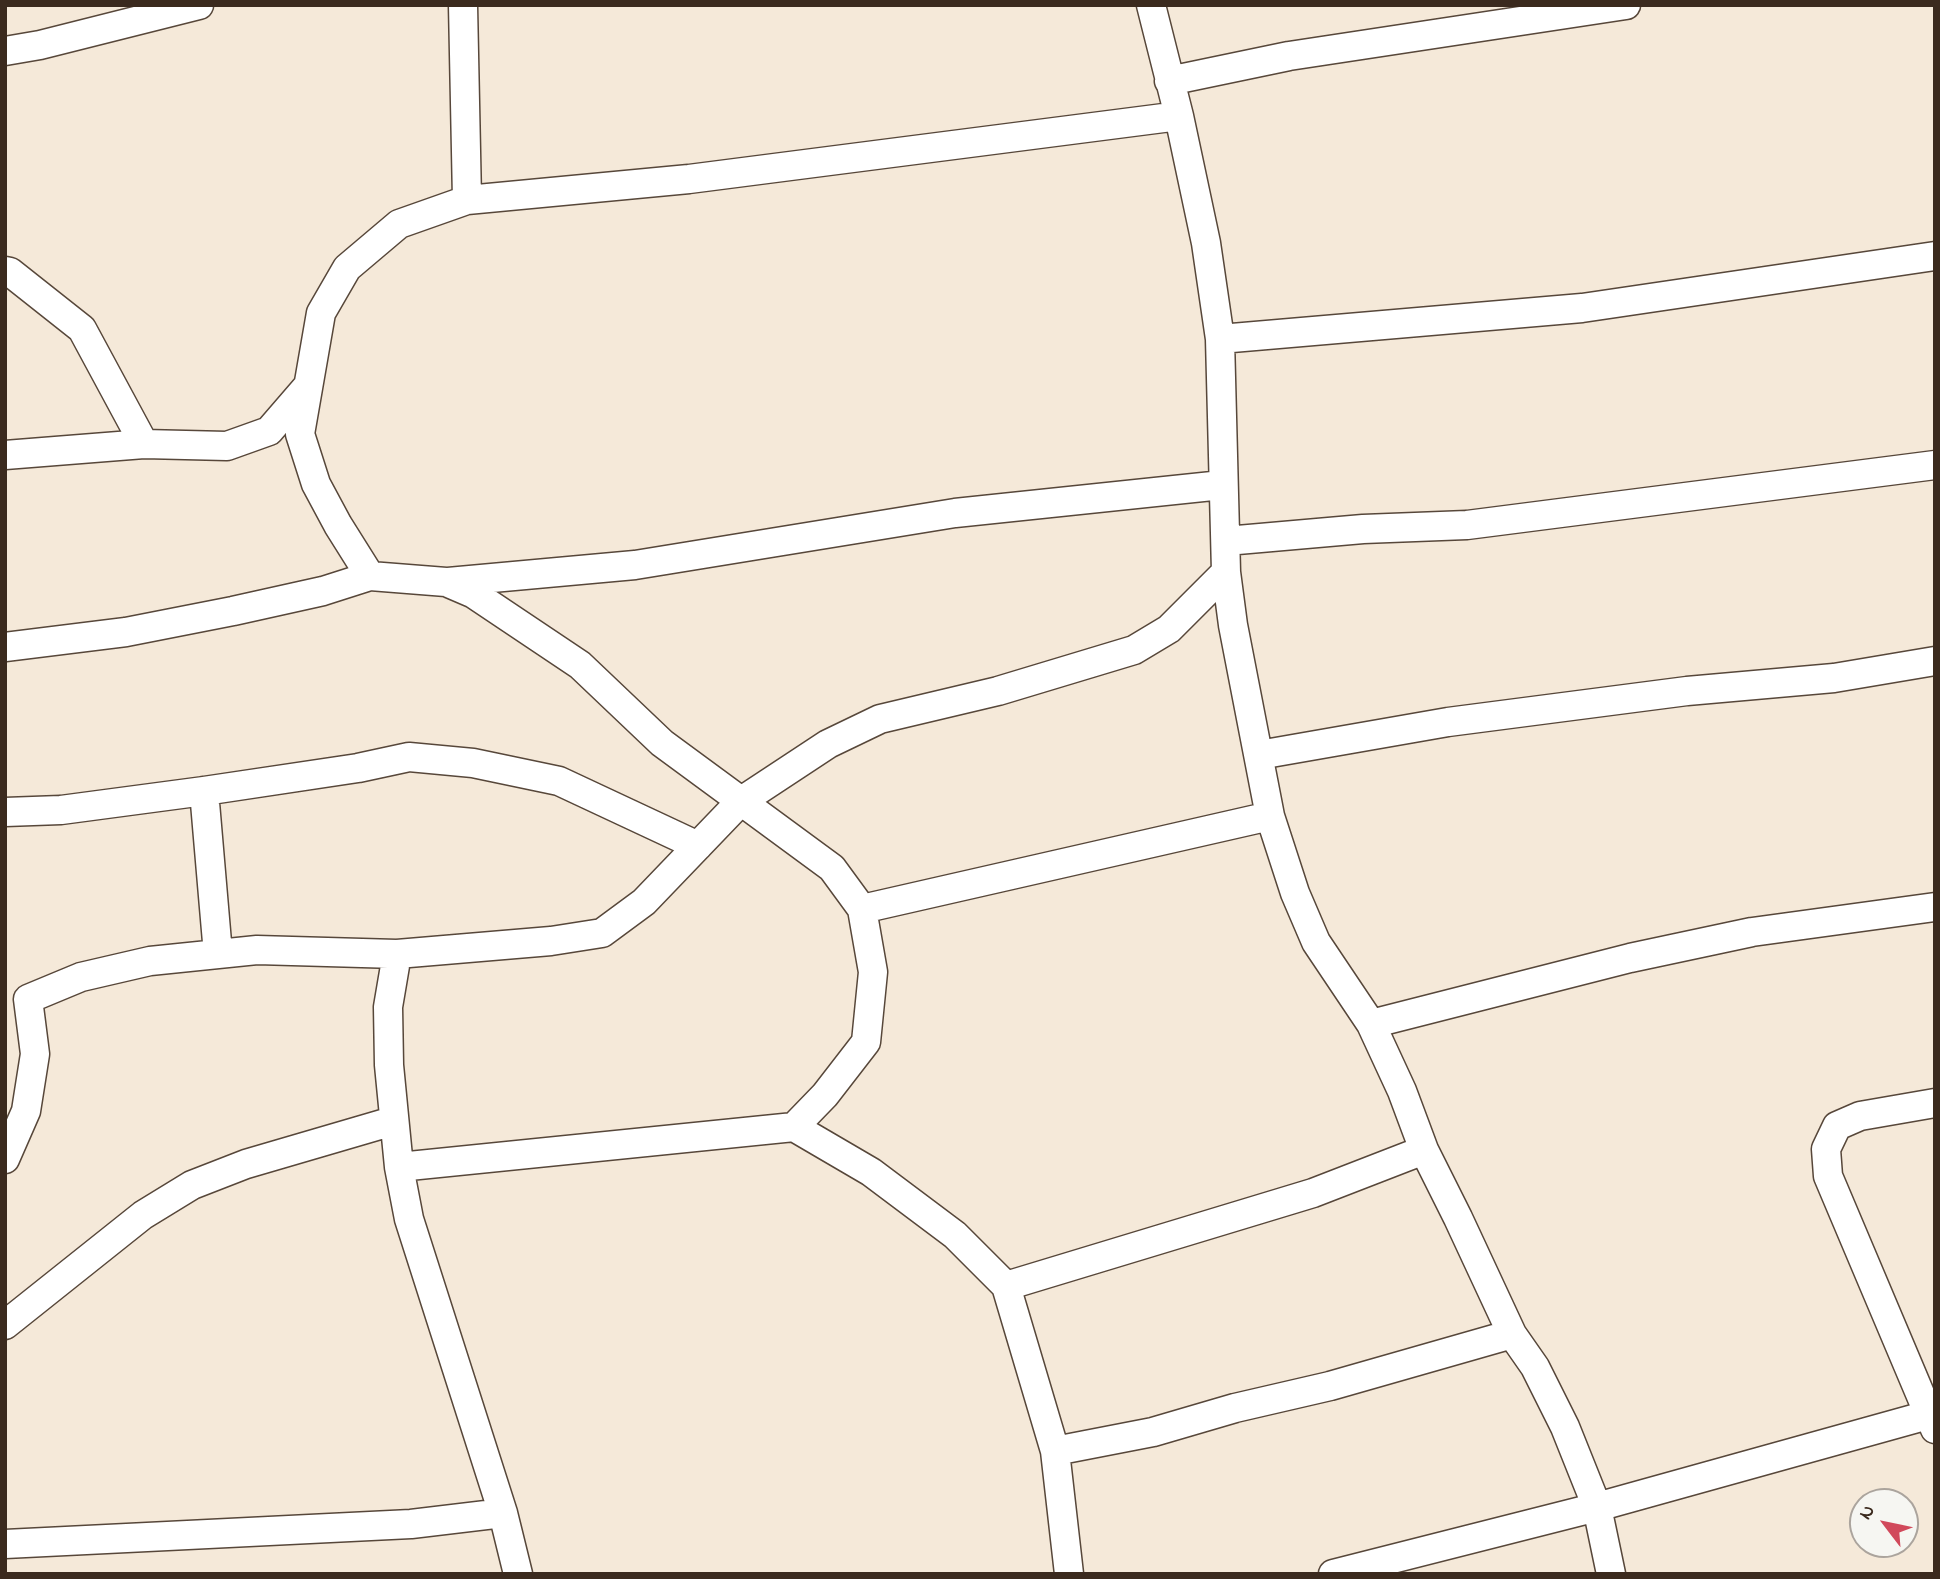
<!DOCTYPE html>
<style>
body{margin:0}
#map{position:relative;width:1940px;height:1579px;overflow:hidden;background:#f5e9d9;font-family:"Indie Flower",sans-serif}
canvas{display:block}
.frame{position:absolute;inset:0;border:7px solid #3b2a1e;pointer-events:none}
.north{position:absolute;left:1849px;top:1488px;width:70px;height:70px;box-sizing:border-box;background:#f6f6f2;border:2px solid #aba49d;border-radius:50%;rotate:302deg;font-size:19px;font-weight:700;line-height:28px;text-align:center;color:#3b2a1e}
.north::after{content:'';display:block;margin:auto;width:24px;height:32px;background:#d1495b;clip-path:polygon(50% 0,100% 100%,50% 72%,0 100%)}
</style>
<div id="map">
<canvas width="1940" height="1579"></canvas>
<div class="frame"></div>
<div class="north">N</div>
</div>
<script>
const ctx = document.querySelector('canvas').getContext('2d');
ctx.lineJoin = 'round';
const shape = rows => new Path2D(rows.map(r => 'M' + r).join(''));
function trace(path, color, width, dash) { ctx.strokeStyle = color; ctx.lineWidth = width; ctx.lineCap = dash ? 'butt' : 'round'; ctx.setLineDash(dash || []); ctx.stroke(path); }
const street = shape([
 [463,5,467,200],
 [1151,5,1179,116,1206,243,1220,339,1226,572,1233,625,1270,816,1295,893,1316,942,1371,1024,1402,1091,1424,1150,1458,1218,1512,1334,1535,1367,1565,1427,1597,1507,1611,1574],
 [5,51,40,45,199,5],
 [1169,81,1289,56,1626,5],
 [5,271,10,272,82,329,144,444],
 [1220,339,1582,308,1935,256],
 [5,455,144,444,227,446,269,431,307,387],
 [1226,541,1363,529,1467,525,1935,465],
 [370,576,338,525,316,484,300,434,321,313,347,268,399,224,467,200,689,179,1179,116],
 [448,582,635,565,955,513,1222,485],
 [5,647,126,632,233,611,323,591,370,576,446,582,474,594,580,665,662,743,832,868,862,909,873,972,866,1042,825,1095,794,1127],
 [1259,755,1448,722,1687,691,1834,678,1935,661],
 [204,791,218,954],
 [5,812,61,810,204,791,358,768,409,757,473,763,559,781,698,846],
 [862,909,1270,816],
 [1371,1024,1630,958,1752,932,1935,907],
 [1935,1103,1860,1116,1837,1126,1826,1149,1828,1176,1935,1429],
 [5,1159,26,1111,35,1054,28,999,81,977,150,961,257,950,397,954],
 [399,1167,794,1127,871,1172,955,1235,1006,1286,1055,1451,1069,1574],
 [1006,1286,1313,1193,1424,1150],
 [5,1325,143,1215,192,1185,246,1164,393,1121],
 [1055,1451,1153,1432,1235,1408,1330,1386,1512,1334],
 [5,1544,411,1524,503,1513],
 [518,1574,503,1513,409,1219,399,1167,389,1065,388,1007,397,954,551,941,602,933,644,902,740,802,828,744,880,719,998,691,1134,650,1169,629,1226,572],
 [1333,1574,1597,1507,1935,1413]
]);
trace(street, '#57473a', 31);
trace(street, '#fff', 28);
</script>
